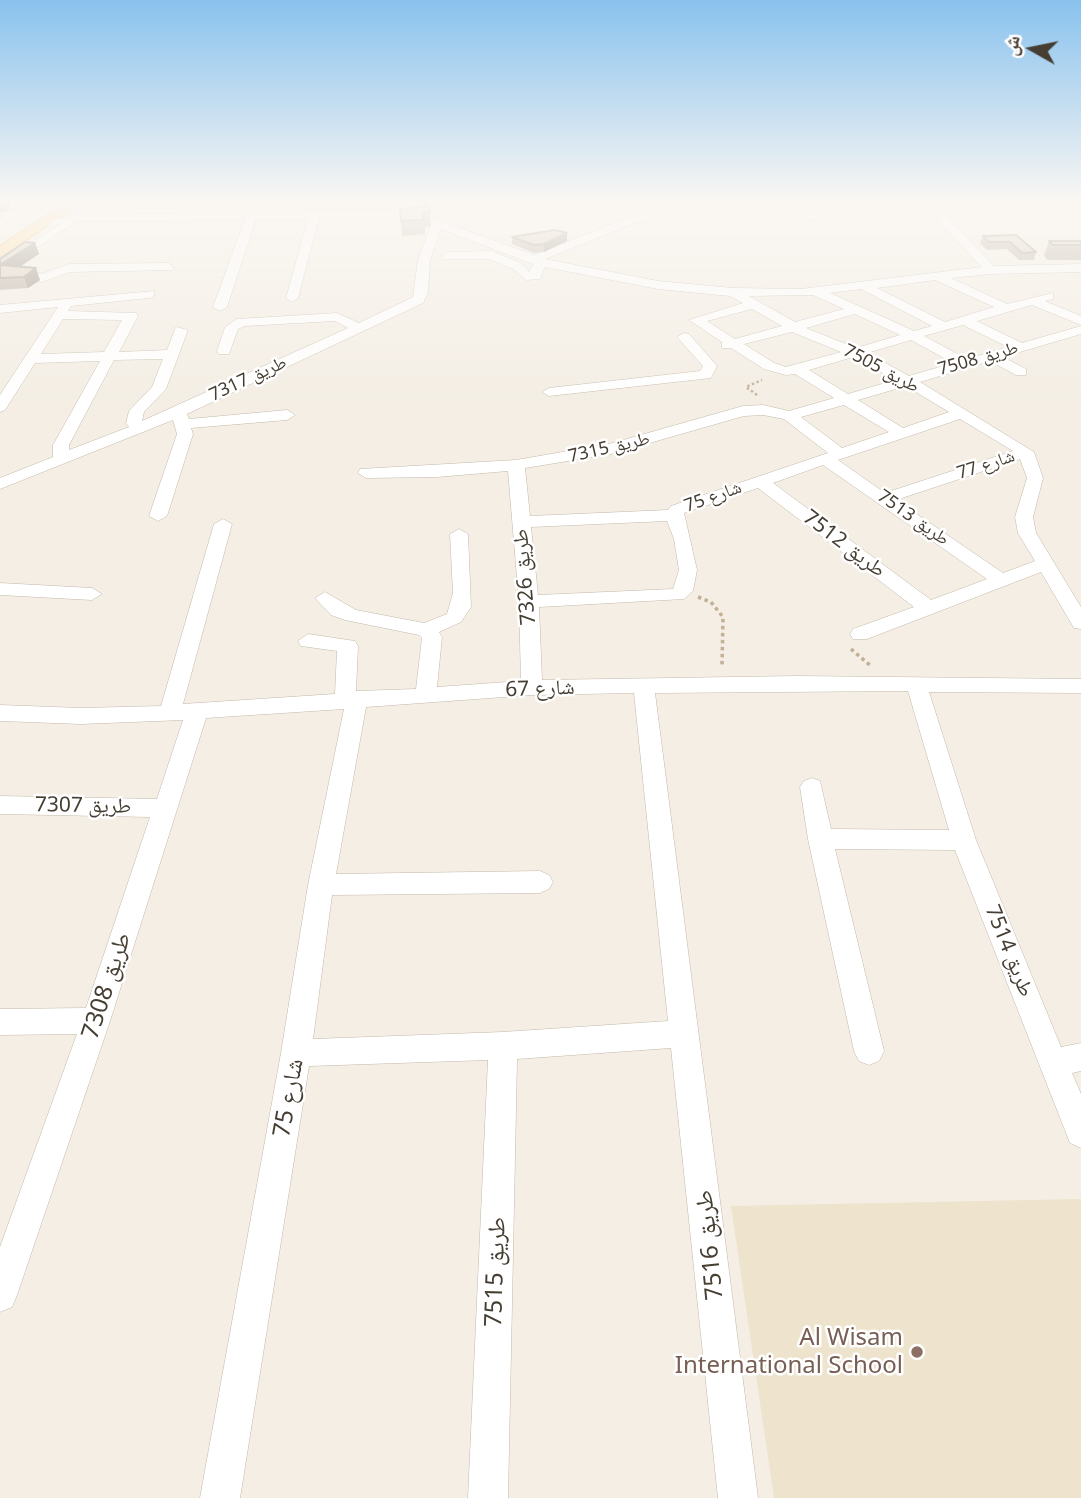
<!DOCTYPE html>
<meta charset="utf-8">
<style>
body{margin:0}
#map{position:relative;width:1081px;height:1498px;overflow:hidden;background:#f4eee4;font-family:"Noto Sans","Noto Naskh Arabic",sans-serif}
canvas{display:block}
.north{position:absolute;left:997px;top:14px;width:70px;height:70px;-webkit-text-stroke:5px #fff;paint-order:stroke;rotate:279deg;font-size:19px;font-weight:700;line-height:28px;text-align:center;color:#463e33}
.north::after{content:'';display:block;margin:auto;width:24px;height:32px;background:#463e33;clip-path:polygon(50% 0,100% 100%,50% 72%,0 100%)}
</style>
<div id="map">
<canvas width="1081" height="1498"></canvas>
<div class="north">ش</div>
</div>
<script>
const ctx = document.querySelector('canvas').getContext('2d');
ctx.lineJoin = 'round';
function paint(path, color) { ctx.fillStyle = color; ctx.fill(path, 'evenodd'); }
const shape = rows => new Path2D(rows.map(r => 'M' + r).join(''));
function trace(path, color, width, dash) { ctx.strokeStyle = color; ctx.lineWidth = width; ctx.lineCap = dash ? 'butt' : 'round'; ctx.setLineDash(dash || []); ctx.stroke(path); }
function label(font, color, halo, rows, align = 'center') {
  ctx.font = font + ' "Noto Sans","Noto Naskh Arabic",sans-serif'; ctx.lineWidth = 5; ctx.setLineDash([]); ctx.textBaseline = 'middle'; ctx.strokeStyle = halo; ctx.fillStyle = color; for (const [text, x, y, turn = 0] of rows) {
    ctx.save(); ctx.translate(x, y); ctx.rotate((+turn || 0) * Math.PI / 180); ctx.textAlign = isNaN(turn) ? turn : align; if (halo) ctx.strokeText(text, 0, 0); ctx.fillText(text, 0, 0); ctx.restore();
  }
}
const education = shape([
 [1081,1199,1081,1498,774,1498,731,1206]
]);
const pathFar1 = shape([
 [757,395,746,387,762,380]
]);
const path = shape([
 [698,597,711,602,723,617,722,667],
 [851,649,872,667]
]);
const minor = shape([
 [28,201,40,201,0,225,0,217,28,201],
 [692,201,724,201,667,210,545,259,658,281,733,288,801,289,982,267,935,217,917,207,840,212,812,220,806,217,839,206,921,201,943,213,994,266,1081,264,1081,272,991,274,951,278,1007,304,1053,293,1053,299,1045,301,1081,316,1081,325,1032,305,977,321,1022,343,1081,326,1081,334,1003,357,1026,369,1026,375,1016,375,990,361,920,382,1034,452,1043,478,1033,517,1036,533,1081,607,1081,629,1074,628,1041,572,867,639,853,639,850,634,853,629,914,607,758,488,684,513,697,570,693,591,684,599,539,607,542,680,796,676,1081,679,1081,693,929,692,976,840,1061,1047,1081,1043,1081,1071,1072,1073,1081,1094,1081,1148,1070,1143,955,850,835,849,884,1051,879,1061,869,1065,859,1061,854,1051,808,839,800,787,804,781,812,778,820,781,831,829,949,830,908,691,655,693,758,1498,718,1498,671,1048,517,1059,508,1498,468,1498,488,1060,309,1066,240,1498,200,1498,281,1053,308,885,344,709,206,718,110,1021,17,1295,12,1307,0,1312,0,1247,77,1034,0,1035,0,1009,86,1008,150,817,0,814,0,796,157,799,183,720,81,724,0,721,0,705,81,708,161,706,214,524,223,519,232,524,183,704,335,694,337,651,301,646,298,641,308,634,355,641,358,646,356,691,416,689,422,638,419,635,345,620,331,615,315,598,325,592,356,610,424,623,447,614,453,593,450,534,459,529,468,534,471,607,461,622,439,632,442,637,437,687,521,681,519,601,508,471,437,477,366,478,358,473,360,469,516,460,609,444,743,406,763,405,789,411,834,398,795,374,786,375,764,369,731,348,722,348,722,342,689,320,743,303,730,296,658,289,545,267,540,279,526,280,513,269,489,259,444,259,442,256,448,252,491,251,521,263,529,272,533,264,441,229,430,260,428,293,423,303,187,414,189,419,287,410,295,415,287,420,191,428,193,434,167,516,158,521,149,516,177,434,173,420,0,489,0,478,53,457,53,445,100,361,35,363,5,410,0,412,0,395,58,307,0,313,0,305,154,291,154,297,149,298,71,306,68,311,136,313,138,316,119,352,167,350,176,327,188,330,166,389,144,412,142,421,348,328,335,321,245,326,238,329,229,354,219,354,217,351,225,327,237,319,337,313,359,323,413,297,418,260,431,225,412,217,319,218,298,298,292,302,286,298,308,219,256,219,227,307,220,311,213,307,245,219,77,221,13,264,3,261,61,224,43,227,39,226,39,222,77,215,315,211,413,211,534,255,661,205,692,201],
 [935,280,994,307,945,322,877,288,935,280],
 [861,289,932,326,914,331,830,293,861,289],
 [813,295,844,309,795,322,749,296,813,295],
 [752,309,782,326,735,339,707,321,752,309],
 [855,314,900,335,856,348,806,328,855,314],
 [63,319,122,320,104,352,41,354,63,319],
 [963,325,1008,347,967,359,924,336,963,325],
 [792,332,841,352,786,367,774,363,744,344,792,332],
 [911,340,953,363,909,376,867,353,911,340],
 [853,357,895,380,848,394,809,370,853,357],
 [163,359,152,387,129,411,126,423,129,427,69,450,69,445,114,360,163,359],
 [906,386,949,412,903,428,858,400,906,386],
 [844,405,889,432,842,448,801,417,844,405],
 [763,415,784,419,828,453,671,506,668,510,530,516,525,468,611,454,744,416,763,415],
 [960,419,1013,451,885,493,838,460,960,419],
 [1020,459,1027,478,1015,517,1018,533,1035,561,1003,573,896,500,1020,459],
 [823,465,987,579,931,600,773,483,823,465],
 [667,521,674,539,679,570,673,589,538,595,531,527,667,521],
 [634,693,668,1021,503,1032,313,1039,332,895,540,893,549,889,553,882,549,875,540,871,336,874,366,707,532,695,634,693],
 [168,263,174,267,172,270,70,272,42,282,9,280,3,276,9,272,41,274,69,264,168,263],
 [684,333,689,334,717,366,711,378,549,396,542,392,549,388,700,371,703,366,677,337,684,333],
 [0,583,92,588,102,594,92,600,0,595,0,583]
]);
const major = shape([
 [68,201,84,201,0,258,0,246,68,201]
]);
const wall = shape([
 [429,206,431,226,425,227,425,234,402,236,400,209],
 [1016,235,1036,252,1034,260,1019,260,1007,249,987,250,980,243,983,236],
 [512,237,567,241,544,252,534,253,512,244],
 [1049,241,1081,241,1081,260,1047,260,1044,255],
 [35,243,39,254,20,267,40,280,28,288,0,290,0,259]
]);
const shadedWall = shape([
 [3,201,11,202,8,211,0,213,0,202],
 [567,233,567,241,544,252,544,244],
 [35,243,39,254,5,276,0,265],
 [36,268,40,280,28,288,24,277]
]);
const building = shape([
 [429,206,430,212,423,212,424,220,401,221,400,209,429,206],
 [555,230,567,233,544,244,534,245,512,237,555,230],
 [1016,235,1036,252,1022,253,1010,242,989,242,983,236,1016,235],
 [1049,241,1081,241,1081,245,1053,245,1049,241],
 [25,242,35,243,0,265,36,268,24,277,0,278,0,259,25,242]
]);
const markers = [
 [917,1352,7,"#8d6e63"]
];
const farStreetnames = [
 ["طريق 7508",978,359,-16],
 ["طريق 7505",881,369,28],
 ["طريق 7317",248,379,-25],
 ["طريق 7315",609,448,-13],
 ["شارع 77",986,465,-18],
 ["شارع 75",713,497,-20],
 ["طريق 7513",913,518,35]
];
const streetNames = [
 ["طريق 7512",844,544,37],
 ["طريق 7326",525,577,-95],
 ["شارع 67",540,689,-2],
 ["طريق 7307",83,806,1],
 ["طريق 7514",1009,951,68]
];
const nearStreetnames = [
 ["طريق 7308",107,986,-72],
 ["شارع 75",289,1098,-80],
 ["طريق 7516",710,1245,-96],
 ["طريق 7515",496,1272,-88]
];
const nearEducationnames = [
 ["Al Wisam",903,1338],
 ["International School",903,1366]
];
paint(education, '#eee3cc');
trace(minor, '#c3b8a9', 1);
trace(major, '#eeb858', 2);
trace(pathFar1, '#c3b096', 2.5, [2.5, 2.5]);
trace(path, '#c3b096', 3.5, [3.5, 3.5]);
paint(minor, '#fff');
paint(major, '#ffd992');
paint(wall, '#bbafa1');
paint(shadedWall, '#988f83');
paint(building, '#d9ccbb');
trace(building, '#988f83', 2);
const sky = ctx.createLinearGradient(0, 0, 0, 410);
sky.addColorStop(0, '#89c2ee');
sky.addColorStop(0.49, '#faf7f3');
sky.addColorStop(1, '#faf7f300');
ctx.fillStyle = sky;
ctx.fillRect(0, 0, 1081, 410);
for (const [x, y, r, color] of markers) { const dot = new Path2D(); dot.arc(x, y, r, 0, 2 * Math.PI); ctx.fillStyle = color; ctx.fill(dot); trace(dot, '#fff', 2.5); }
label('18px', '#463e33', '#fff', farStreetnames);
label('21px', '#463e33', '#fff', streetNames);
label('24px', '#463e33', '#fff', nearStreetnames);
label('24px', '#785e54', '#fff', nearEducationnames, 'right');
</script>
